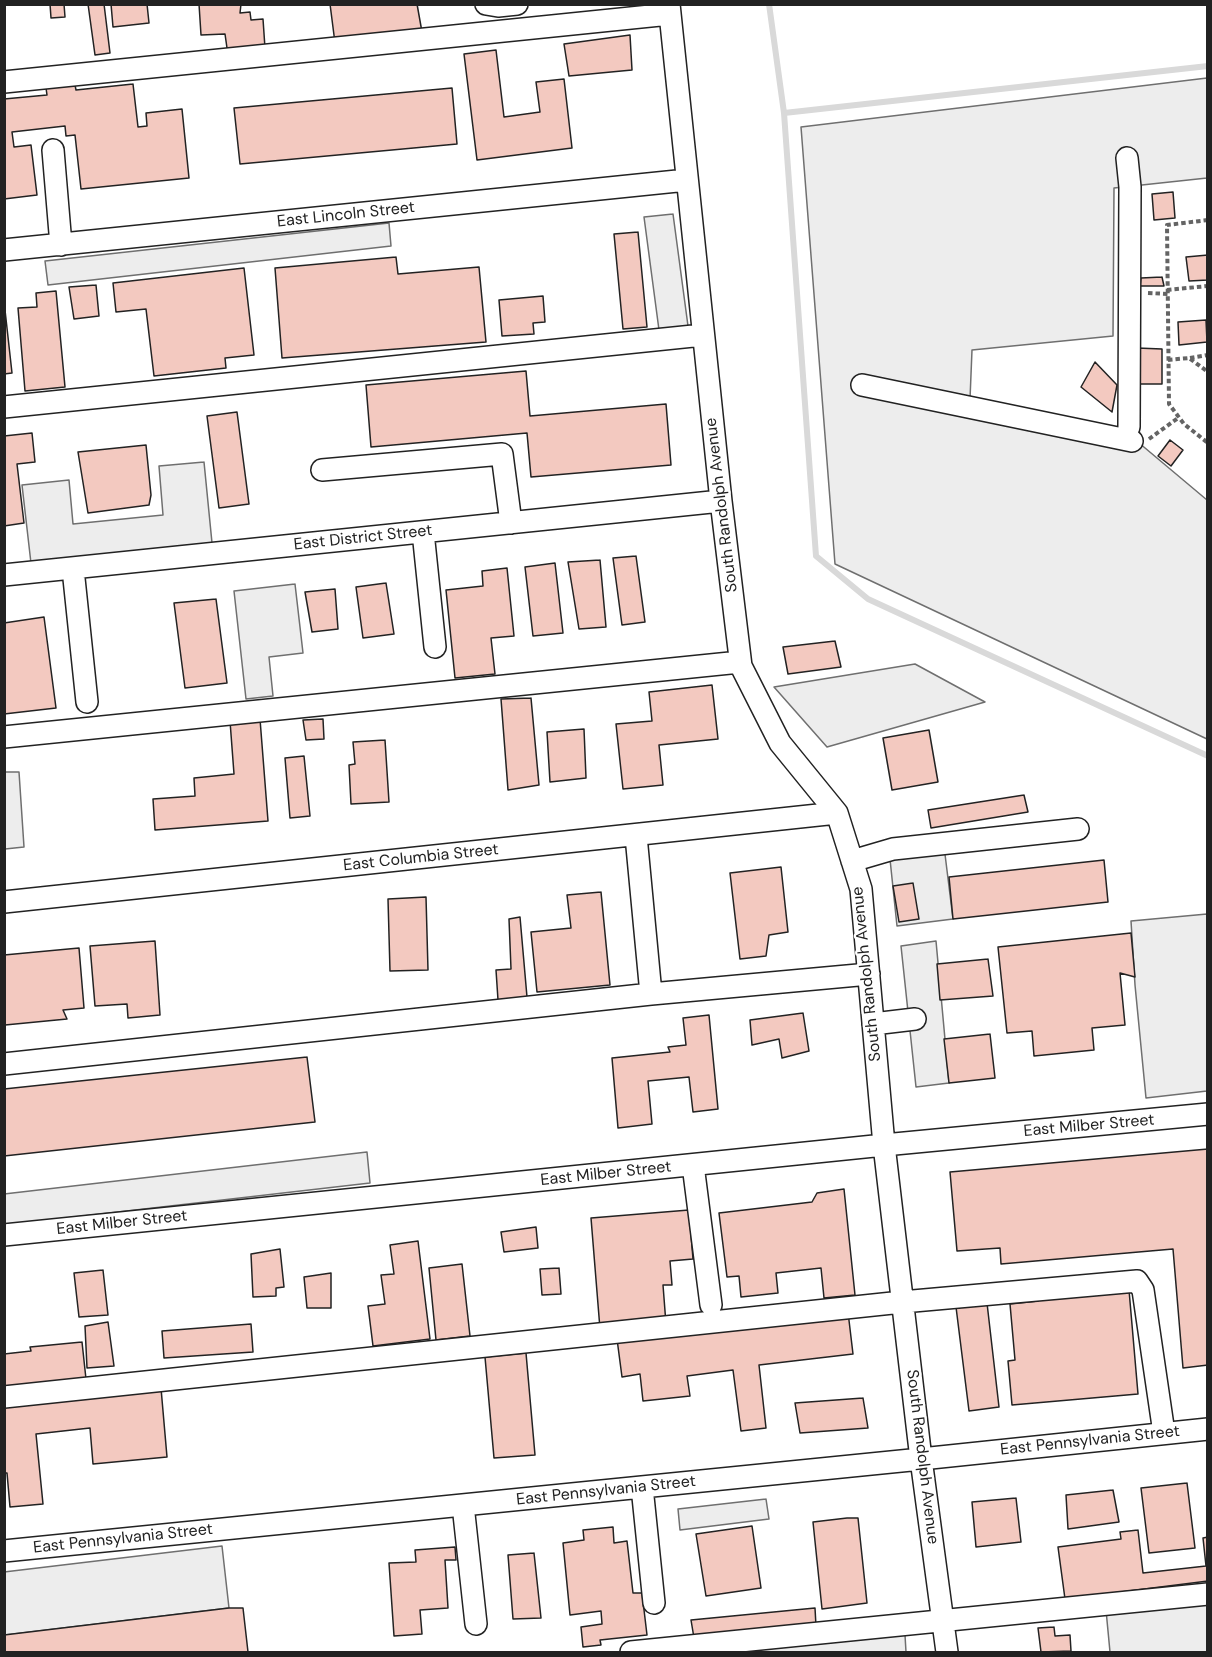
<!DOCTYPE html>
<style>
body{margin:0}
#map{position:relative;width:1212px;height:1657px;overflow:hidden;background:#fff;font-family:"DM Sans",sans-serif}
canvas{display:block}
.frame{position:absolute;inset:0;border:6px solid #222;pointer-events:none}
</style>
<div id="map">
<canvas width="1212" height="1657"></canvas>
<div class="frame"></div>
</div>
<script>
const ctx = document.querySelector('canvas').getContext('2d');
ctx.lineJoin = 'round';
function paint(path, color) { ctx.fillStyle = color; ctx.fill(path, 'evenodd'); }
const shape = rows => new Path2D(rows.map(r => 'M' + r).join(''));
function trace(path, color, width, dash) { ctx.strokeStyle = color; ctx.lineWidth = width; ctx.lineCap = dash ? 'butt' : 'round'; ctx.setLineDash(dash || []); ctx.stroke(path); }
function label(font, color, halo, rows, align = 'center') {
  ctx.font = font + ' "DM Sans",sans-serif'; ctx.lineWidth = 4.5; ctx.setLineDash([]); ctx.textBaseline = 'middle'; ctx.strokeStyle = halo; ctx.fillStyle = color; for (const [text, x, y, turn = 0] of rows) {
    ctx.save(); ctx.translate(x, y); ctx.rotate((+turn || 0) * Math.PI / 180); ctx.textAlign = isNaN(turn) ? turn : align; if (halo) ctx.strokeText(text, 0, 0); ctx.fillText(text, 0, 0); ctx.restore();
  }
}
const parking = shape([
 [1207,78,1207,178,1114,188,1113,336,972,350,970,399,1126,432,1207,500,1207,739,835,564,801,127,1207,78],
 [673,214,688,326,659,330,644,217,673,214],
 [389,223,391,246,48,285,45,261,389,223],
 [204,462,213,553,32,572,22,485,69,480,73,524,163,515,159,466,204,462],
 [295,584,303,653,269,657,273,696,246,699,234,591,295,584],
 [915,664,985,702,827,747,774,687,915,664],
 [5,772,19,772,24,847,5,849,5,772],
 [943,838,953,919,897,926,888,840,943,838],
 [1207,914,1207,1091,1146,1098,1135,985,1131,921,1207,914],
 [936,941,949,1083,916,1087,901,946,936,941],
 [367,1152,370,1183,5,1225,4,1194,367,1152],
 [766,1499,769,1519,680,1530,678,1509,766,1499],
 [222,1546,229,1608,5,1635,4,1572,222,1546],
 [1207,1601,1207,1652,1110,1652,1106,1610,1207,1601],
 [905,1635,906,1652,736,1652,905,1635]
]);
const stream = shape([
 [769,4,784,113,1208,66],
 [784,113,816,556,868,599,1208,756]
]);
const building = shape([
 [50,4,64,4,65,17,51,18,50,4],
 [88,4,104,4,110,53,95,55,88,4],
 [111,4,147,4,149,23,113,27,111,4],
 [199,4,241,4,240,13,250,12,251,20,263,19,265,48,233,51,227,48,225,34,201,35,199,4],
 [330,4,417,4,422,32,335,43,330,4],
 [630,35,632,70,569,76,564,44,630,35],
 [496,50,504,117,540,112,536,82,564,79,572,148,477,160,464,54,496,50],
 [133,84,138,127,147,126,146,113,182,109,189,178,81,189,75,135,66,136,65,126,12,132,14,147,31,145,37,195,4,199,4,99,47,95,46,88,75,85,76,90,133,84],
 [452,88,457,144,240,164,234,108,452,88],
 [1173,192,1175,218,1154,220,1152,194,1173,192],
 [638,232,647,327,623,329,614,234,638,232],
 [1208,255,1208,280,1189,281,1186,257,1208,255],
 [396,257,398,274,479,267,486,342,282,358,275,268,396,257],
 [244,268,254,355,225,358,226,368,154,376,146,309,116,312,113,283,244,268],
 [1162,277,1164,286,1140,286,1141,278,1162,277],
 [96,285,99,316,74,319,69,287,96,285],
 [56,291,65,387,25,391,18,308,37,307,36,293,56,291],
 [543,296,545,322,533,323,534,334,502,336,499,300,543,296],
 [4,301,12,373,4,374,4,301],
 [1206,320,1207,342,1179,345,1178,322,1206,320],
 [1137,348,1162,349,1162,384,1138,384,1137,348],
 [1095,362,1117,385,1112,412,1081,387,1095,362],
 [526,371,530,416,666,404,671,465,531,477,527,433,371,447,366,385,526,371],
 [237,412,249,504,219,508,207,416,237,412],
 [32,433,35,462,17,464,24,523,4,526,4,436,32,433],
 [1170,440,1183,450,1171,466,1158,456,1170,440],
 [146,445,151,495,149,505,88,513,78,452,146,445],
 [636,556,645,622,622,625,613,558,636,556],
 [600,560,606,627,579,629,568,562,600,560],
 [555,563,563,633,533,636,525,567,555,563],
 [507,568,514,636,491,638,495,674,455,678,446,590,483,586,482,571,507,568],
 [386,583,394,634,363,638,356,587,386,583],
 [335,589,338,629,312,632,305,592,335,589],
 [216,599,227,683,185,688,174,603,216,599],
 [44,617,56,708,4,714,4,623,44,617],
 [835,641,841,667,788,674,783,647,835,641],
 [712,685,718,739,659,745,663,785,623,789,616,724,652,721,649,692,712,685],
 [531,698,539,785,508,790,501,699,531,698],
 [260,719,268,821,155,830,153,799,195,796,194,778,234,774,230,721,260,719],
 [323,719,324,739,306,740,303,720,323,719],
 [584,729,586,778,550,782,547,732,584,729],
 [929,730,938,782,892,790,883,738,929,730],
 [385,740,389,802,351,804,349,765,355,764,353,742,385,740],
 [304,756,310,816,290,818,285,758,304,756],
 [1024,795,1028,812,931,828,928,810,1024,795],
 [1104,860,1108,902,953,919,949,877,1104,860],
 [781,867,788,932,769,935,766,956,740,959,730,873,781,867],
 [913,883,919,919,899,922,893,886,913,883],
 [601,892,610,985,537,992,531,932,571,928,567,895,601,892],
 [426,897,428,970,390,971,388,899,426,897],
 [520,917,527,997,498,1000,496,970,511,969,509,919,520,917],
 [1131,933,1135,977,1120,973,1125,1025,1092,1028,1094,1050,1034,1056,1032,1031,1007,1033,998,947,1131,933],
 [155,941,160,1015,128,1018,127,1004,95,1006,90,946,155,941],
 [79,948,84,1008,63,1010,67,1019,5,1025,4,955,79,948],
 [988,959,993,996,940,1000,937,964,988,959],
 [803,1013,809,1051,782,1058,779,1039,752,1045,750,1020,803,1013],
 [709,1015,718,1109,693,1112,689,1077,648,1081,652,1124,618,1128,612,1058,670,1052,668,1047,686,1045,683,1018,709,1015],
 [990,1034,995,1078,949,1083,944,1039,990,1034],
 [307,1057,315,1122,4,1156,4,1089,307,1057],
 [1208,1149,1208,1365,1183,1368,1173,1249,1001,1264,1000,1248,957,1251,950,1172,1208,1149],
 [844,1189,855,1295,824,1298,821,1268,776,1273,778,1293,741,1297,739,1276,727,1277,719,1213,812,1202,817,1193,844,1189],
 [689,1210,693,1259,670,1261,672,1285,663,1285,666,1324,600,1329,591,1218,689,1210],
 [536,1227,538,1248,504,1252,501,1232,536,1227],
 [418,1241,430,1339,373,1346,368,1306,385,1304,381,1275,394,1274,390,1245,418,1241],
 [280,1249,284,1287,276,1288,276,1296,253,1297,251,1254,280,1249],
 [462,1264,470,1336,436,1340,429,1268,462,1264],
 [559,1268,561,1294,542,1295,540,1269,559,1268],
 [103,1270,108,1315,79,1317,74,1273,103,1270],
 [331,1273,331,1308,307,1308,304,1277,331,1273],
 [1129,1290,1138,1394,1012,1405,1008,1361,1015,1360,1010,1304,1038,1301,1037,1298,1129,1290],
 [987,1303,999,1407,969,1411,956,1307,987,1303],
 [848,1312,853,1354,759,1365,766,1428,741,1431,733,1370,687,1376,690,1396,643,1401,640,1374,622,1377,617,1339,848,1312],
 [108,1322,114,1366,87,1368,85,1326,108,1322],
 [251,1324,253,1352,164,1358,162,1331,251,1324],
 [82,1342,86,1379,4,1387,4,1354,31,1351,30,1347,82,1342],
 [526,1353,535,1455,494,1458,485,1357,526,1353],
 [161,1388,167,1457,93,1464,90,1428,36,1434,43,1504,10,1507,7,1473,4,1473,4,1403,161,1388],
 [863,1398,868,1428,800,1433,795,1403,863,1398],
 [1187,1483,1195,1548,1149,1553,1141,1488,1187,1483],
 [1113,1490,1119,1522,1068,1529,1066,1495,1113,1490],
 [1016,1498,1021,1542,976,1547,972,1502,1016,1498],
 [847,1518,858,1518,867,1603,822,1609,813,1522,847,1518],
 [752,1526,761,1588,706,1596,696,1534,752,1526],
 [613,1527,614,1543,627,1541,633,1593,642,1593,647,1635,600,1640,601,1645,583,1647,581,1627,602,1624,601,1611,570,1615,563,1543,584,1540,583,1530,613,1527],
 [1138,1530,1143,1573,1206,1566,1203,1538,1208,1537,1208,1581,1065,1599,1058,1547,1121,1539,1120,1532,1138,1530],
 [455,1547,456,1560,445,1560,448,1608,420,1610,422,1634,394,1636,389,1563,416,1562,415,1550,455,1547],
 [534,1553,541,1618,513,1619,508,1555,534,1553],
 [229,1608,243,1608,248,1652,4,1652,4,1635,229,1608],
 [815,1608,816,1626,694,1638,691,1620,815,1608],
 [1054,1627,1055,1636,1070,1635,1071,1651,1041,1652,1038,1628,1054,1627]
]);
const path = shape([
 [1208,220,1167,225,1169,404,1184,424,1208,443],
 [1167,290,1208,286],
 [1148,293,1168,294],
 [1190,358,1208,355],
 [1168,360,1189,358,1208,372],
 [1149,439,1178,418]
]);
const minor = shape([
 [486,4,498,6,517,4],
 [669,4,721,501,741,666,780,743,837,813,861,889,884,1145,921,1459,947,1652],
 [4,82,670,14],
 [53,150,61,245],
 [1127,158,1130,187,1129,427],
 [4,250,687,180],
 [862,385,1132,441],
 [4,407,703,335],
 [322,470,502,454,511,523],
 [423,532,435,647],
 [73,569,87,702],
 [4,575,721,501],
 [4,737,740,662],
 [636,836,651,994],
 [852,861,893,849,1078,829],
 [4,902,837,813],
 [873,1024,915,1019],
 [4,1064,651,994,869,974],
 [693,1165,711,1305],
 [4,1235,884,1145,1208,1114],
 [4,1397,902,1302,1137,1281,1143,1290,1164,1433],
 [642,1487,654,1603],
 [463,1505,476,1624],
 [4,1551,921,1459,1208,1429],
 [631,1652,1208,1594]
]);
const streetNames = [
 ["East Lincoln Street",346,215,-6],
 ["South Randolph Avenue",722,505,-97],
 ["East District Street",363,538,-6],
 ["East Columbia Street",421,858,-6],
 ["South Randolph Avenue",867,974,-96],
 ["East Milber Street",1089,1126,-5],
 ["East Milber Street",606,1174,-6],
 ["East Milber Street",122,1223,-6],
 ["East Pennsylvania Street",1090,1441,-6],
 ["South Randolph Avenue",922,1457,83],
 ["East Pennsylvania Street",606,1491,-6],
 ["East Pennsylvania Street",123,1539,-6]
];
paint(parking, '#ededed');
trace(parking, '#6f6f6f', 1.5);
trace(stream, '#d9d9d9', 6);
paint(building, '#f3c9c0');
trace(building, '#222', 1.5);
trace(minor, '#222', 24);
trace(path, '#646464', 4, [4.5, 3]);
trace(minor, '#fff', 21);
label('16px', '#222', '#fff', streetNames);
</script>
